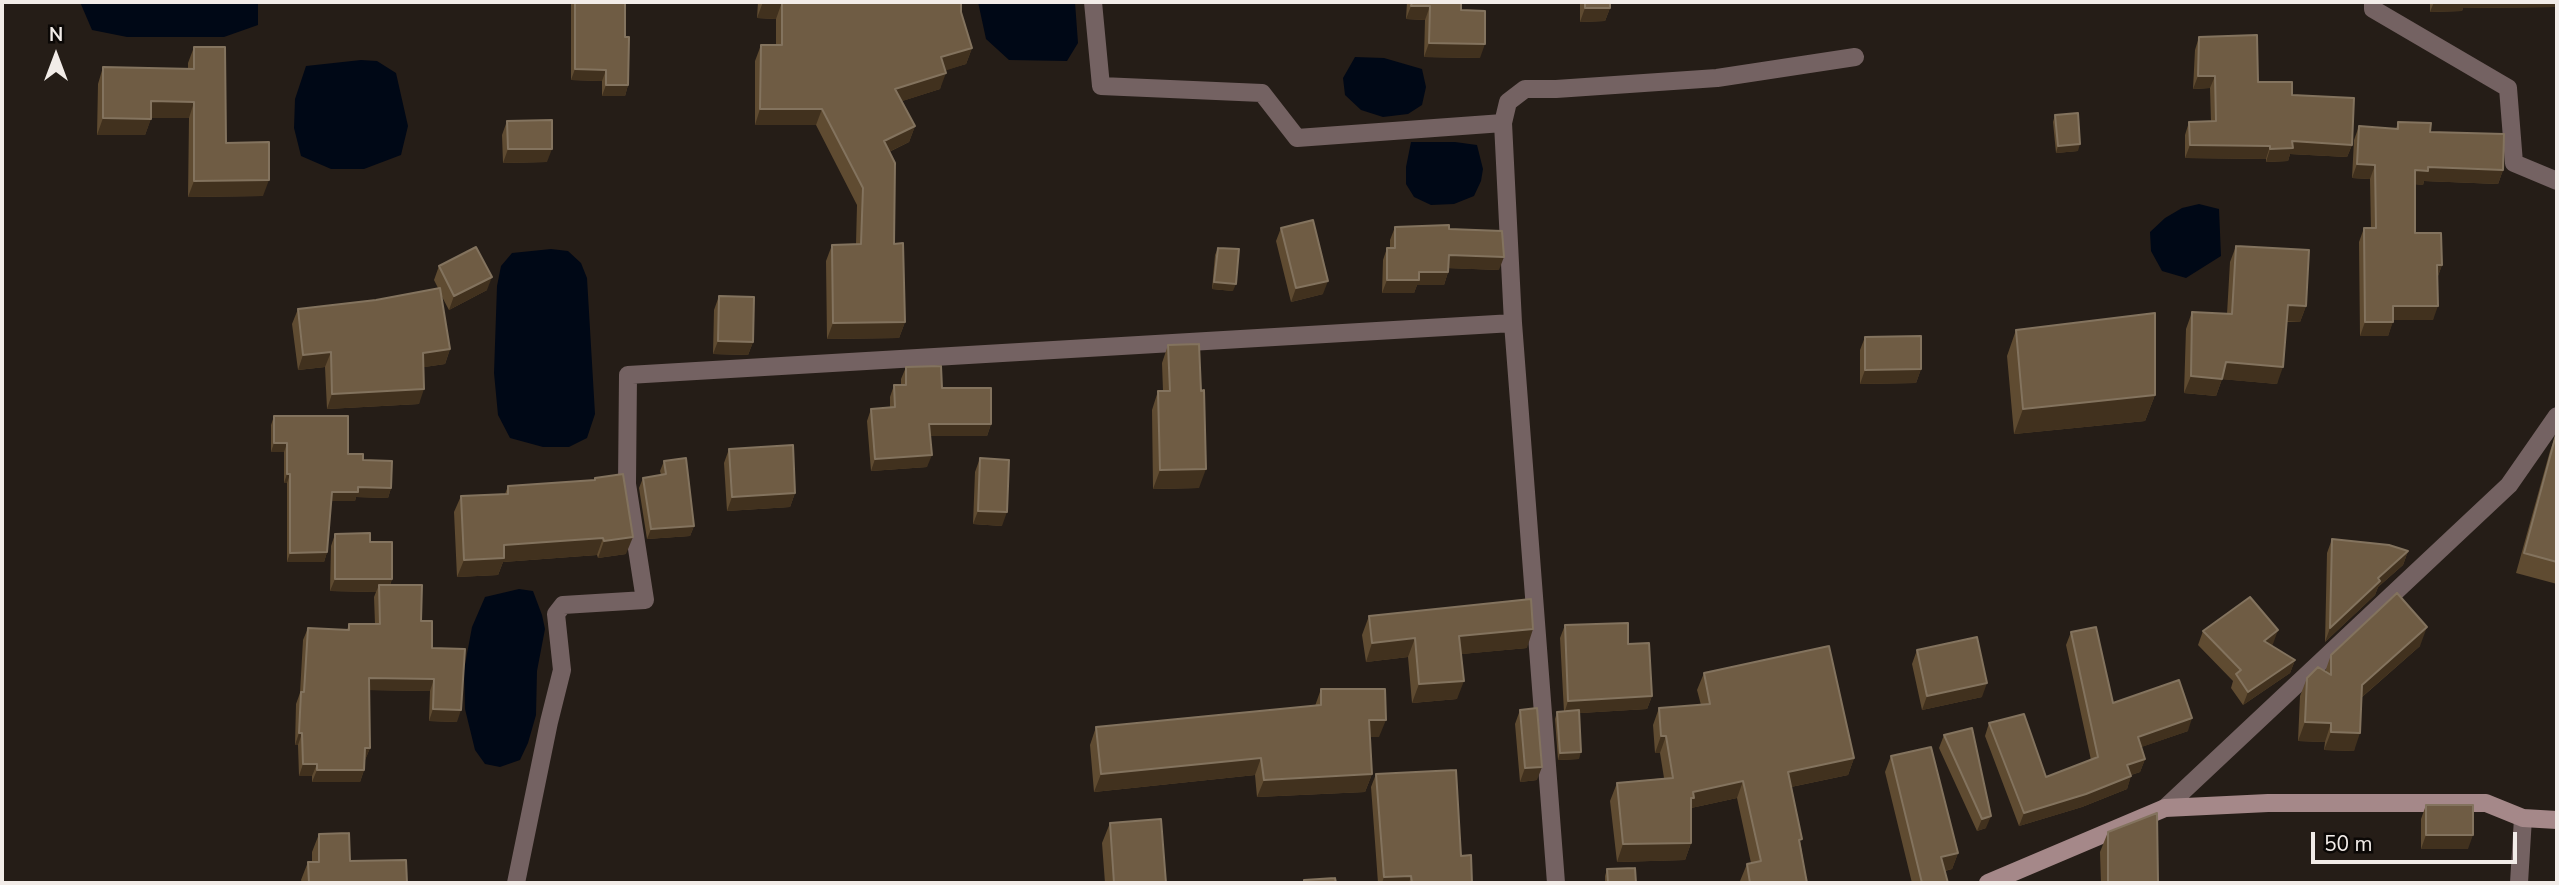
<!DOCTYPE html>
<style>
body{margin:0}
#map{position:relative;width:2559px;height:885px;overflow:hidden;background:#251d17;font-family:"Nunito Sans",sans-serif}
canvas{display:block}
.frame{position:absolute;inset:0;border:4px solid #f2ece8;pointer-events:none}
.north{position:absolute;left:21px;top:21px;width:70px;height:70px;-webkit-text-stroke:5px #0b0806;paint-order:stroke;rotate:0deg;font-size:19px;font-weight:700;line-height:28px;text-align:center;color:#f2ece8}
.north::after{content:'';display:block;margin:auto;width:24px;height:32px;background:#f2ece8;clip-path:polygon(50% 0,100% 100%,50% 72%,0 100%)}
.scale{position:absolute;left:2311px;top:832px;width:206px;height:32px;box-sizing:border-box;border:4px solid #f2ece8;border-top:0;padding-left:9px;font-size:21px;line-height:24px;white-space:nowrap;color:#f2ece8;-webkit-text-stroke:5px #0b0806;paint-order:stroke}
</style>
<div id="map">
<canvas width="2559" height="885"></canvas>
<div class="frame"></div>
<div class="north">N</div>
<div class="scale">50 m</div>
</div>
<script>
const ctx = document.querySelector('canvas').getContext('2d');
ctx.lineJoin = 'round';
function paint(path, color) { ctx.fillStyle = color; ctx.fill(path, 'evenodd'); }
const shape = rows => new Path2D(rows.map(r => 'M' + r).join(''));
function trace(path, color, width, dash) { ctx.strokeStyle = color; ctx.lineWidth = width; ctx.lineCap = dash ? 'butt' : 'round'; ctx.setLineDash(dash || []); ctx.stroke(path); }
const water = shape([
 [80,2,258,2,258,25,224,37,127,37,92,30],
 [978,2,1075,2,1078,43,1067,61,1009,60,986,39],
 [1355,57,1384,58,1422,69,1426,87,1422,105,1408,114,1383,117,1361,110,1345,95,1343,78],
 [361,60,377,61,396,73,408,126,401,155,364,169,331,169,301,156,294,128,295,99,306,66],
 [1411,142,1455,142,1477,145,1483,169,1481,181,1474,196,1454,204,1431,205,1414,197,1406,184,1406,167],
 [2199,204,2219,209,2221,256,2186,278,2162,271,2151,251,2150,232,2165,218,2182,208],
 [551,249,568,251,581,263,587,278,595,414,587,438,569,447,543,447,510,438,498,415,494,373,497,286,501,266,512,253],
 [519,589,533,591,542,615,545,629,537,671,536,715,528,743,520,760,500,767,485,764,475,750,465,709,464,670,472,627,485,597]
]);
const street = shape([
 [1093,2,1101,86,1262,93,1297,138,1503,123],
 [2373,2,2373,9,2508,88,2514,163,2557,181],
 [2165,808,2509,485,2557,416],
 [516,883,549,722,562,670,556,614,563,605,645,600,627,484,628,375,1513,323],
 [1556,883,1513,323,1503,123,1508,102,1525,89,1556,89,1717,78,1855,57],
 [2519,883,2523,818]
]);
const secondary = shape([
 [1988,883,2165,808,2268,803,2486,803,2523,818,2557,820]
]);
const wall = shape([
 [571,2,625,2,625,37,628,85,625,96,602,96,602,81,571,80],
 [758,2,961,2,961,12,972,48,966,64,945,70,940,89,902,101,915,126,909,142,889,152,894,244,905,322,899,338,827,339,826,261,832,245,856,244,857,205,816,125,755,125,755,61,761,45,776,45,776,19,757,18],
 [1407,2,1461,2,1461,10,1480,58,1424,57,1425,20,1406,19],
 [1565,2,1616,2,1610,2,1610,8,1605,21,1580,22,1580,3,1565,3],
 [2430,2,2557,2,2557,7,2463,8,2462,11,2430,12],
 [2199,37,2258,82,2292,95,2352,145,2347,157,2290,154,2288,161,2266,162,2266,159,2185,158,2185,135,2189,122,2211,121,2210,88,2193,89,2195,50],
 [194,47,226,143,263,196,188,197,189,118,151,118,145,135,97,135,98,84,103,67,188,69,188,63],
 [2055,115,2078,151,2056,153,2053,122],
 [507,121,547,162,503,163,502,135],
 [2398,122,2430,132,2503,170,2498,184,2424,181,2423,185,2415,184,2415,233,2442,265,2438,276,2433,320,2393,320,2388,336,2360,336,2359,242,2364,228,2371,228,2370,179,2352,178,2354,140,2359,126,2396,129],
 [1395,227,1449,229,1499,270,1448,268,1448,272,1444,285,1417,285,1414,293,1382,293,1383,260,1387,248,1390,248,1390,240],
 [1281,228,1323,294,1291,302,1276,241],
 [2236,246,2306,306,2300,322,2287,322,2277,384,2222,379,2216,396,2184,393,2186,329,2192,312,2227,314,2230,262],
 [1218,248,1233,291,1212,289,1215,255],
 [439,266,487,290,449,310,441,295,450,349,445,364,424,367,419,404,327,409,325,367,298,370,292,324,298,309,376,300,438,288,434,280],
 [719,296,753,342,748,355,713,354,714,310],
 [2016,330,2155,395,2145,421,2014,434,2007,356],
 [1865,337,1921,369,1916,383,1860,384,1860,350],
 [1168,345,1201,391,1199,488,1153,489,1152,410,1158,391,1163,391,1162,363],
 [906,367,942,388,991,424,987,436,930,436,927,467,871,471,867,421,871,409,890,407,890,397,894,385,901,385,901,379],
 [274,416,363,460,391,488,388,498,356,497,355,501,331,501,327,552,324,562,287,562,287,483,284,483,284,452,271,452,271,425],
 [2557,431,2557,584,2516,573,2550,451],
 [729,449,795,493,790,507,727,511,724,463],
 [980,458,1002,526,973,524,975,472],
 [664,461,694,526,690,536,647,539,639,488,643,478,661,475,660,471],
 [595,478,626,554,598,558,597,555,503,562,498,575,457,577,454,512,461,496,505,494,508,486,594,480],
 [335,534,370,542,392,579,390,585,421,621,432,648,457,722,429,721,430,691,369,690,370,748,365,760,364,760,364,770,360,782,312,782,312,776,299,776,298,745,295,745,296,704,300,693,303,640,308,628,347,630,349,624,375,624,374,597,376,592,330,591,331,546],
 [2332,539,2408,551,2403,565,2378,587,2375,595,2325,642,2327,553],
 [1369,616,1527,648,1461,654,1457,699,1412,703,1408,657,1366,662,1362,635],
 [1565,625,1628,644,1652,696,1647,709,1580,713,1579,759,1558,760,1555,719,1557,712,1564,712,1560,638],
 [2203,631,2273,644,2271,645,2295,660,2290,673,2243,705,2231,688,2233,681,2198,645],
 [2071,632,2113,703,2188,731,2141,747,2145,759,2140,772,2131,775,2127,789,2082,807,2019,826,1985,736,1989,723,2046,777,2091,760,2066,645],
 [2420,646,2361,698,2354,751,2324,750,2325,742,2298,741,2300,696,2307,678,2325,672,2331,655],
 [1917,650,1982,697,1922,710,1912,664],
 [1704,673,1854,758,1848,775,1791,787,1807,883,1741,883,1740,881,1747,864,1751,863,1737,798,1691,808,1691,843,1685,860,1617,862,1610,801,1617,783,1664,778,1660,753,1655,753,1653,725,1659,708,1701,705,1697,690],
 [1321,689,1379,737,1370,737,1372,774,1365,792,1257,797,1255,775,1094,792,1090,745,1096,727,1315,706],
 [1520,710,1537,780,1520,782,1515,724],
 [1944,735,1986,828,1977,831,1939,748],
 [1891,756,1958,853,1952,869,1945,871,1948,883,1912,883,1885,772],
 [1376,774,1461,856,1472,883,1378,883,1371,787],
 [2426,805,2468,849,2421,849,2421,819],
 [1110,823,1166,883,1105,883,1102,843],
 [2108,832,2158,883,2101,883,2100,852],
 [319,834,350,861,407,883,302,883,301,880,308,862,312,862,312,852],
 [1607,869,1636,883,1605,883,1605,876]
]);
const shadedWall = shape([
 [763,2,782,2,776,19,757,18],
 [1566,2,1580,2,1580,3,1565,3],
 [2434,2,2557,2,2557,7,2463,8,2462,11,2430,12],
 [1411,6,1430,6,1425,20,1406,19],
 [1585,8,1610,8,1605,21,1580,22],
 [1429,43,1485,44,1480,58,1424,57],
 [972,48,966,64,935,74,941,57],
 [575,69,606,70,602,81,571,80],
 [946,73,940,89,890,105,895,89],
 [2198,76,2215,76,2210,88,2193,89],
 [606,85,628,85,625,96,602,96],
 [151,101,194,102,189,118,145,118],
 [760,109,822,109,816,125,755,125],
 [103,118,151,119,145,135,97,135],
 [915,126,909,142,878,157,884,141],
 [2292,141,2352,145,2347,157,2290,154,2288,161,2266,162,2270,149],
 [2080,144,2078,151,2056,153,2058,146],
 [2190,145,2270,146,2266,159,2185,158],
 [508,149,552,149,547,162,503,163],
 [2357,164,2375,165,2370,179,2352,178],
 [2428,167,2503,170,2498,184,2424,181,2423,185,2410,184,2415,170],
 [269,180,263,196,188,197,194,181],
 [1449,255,1504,257,1499,270,1444,268],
 [2437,265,2442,265,2437,278],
 [1419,272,1448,272,1444,285,1417,285,1414,293,1382,293,1387,280],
 [492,277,487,290,449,310,454,296],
 [1328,281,1323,294,1291,302,1296,288],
 [1214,282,1236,284,1233,291,1212,289],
 [2288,305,2306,306,2300,322,2282,321],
 [2393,306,2438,306,2433,320,2388,320],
 [905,322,899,338,827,339,833,323],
 [2365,322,2393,322,2388,336,2360,336],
 [718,341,753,342,748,355,713,354],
 [450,349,445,364,418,368,423,353],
 [331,352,325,367,298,370,303,355],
 [2226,362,2283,367,2277,384,2220,379],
 [1921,369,1916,383,1860,384,1865,370],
 [2191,376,2222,379,2216,396,2184,393],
 [424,389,419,404,327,409,332,394],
 [2155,395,2145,421,2014,434,2023,409],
 [929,424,991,424,987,436,925,436],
 [274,443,287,443,284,452,271,452],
 [932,455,927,467,871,471,875,459],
 [1206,469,1199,488,1153,489,1160,470],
 [287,474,290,474,287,483,284,483],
 [358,487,391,488,388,498,356,497,355,501,329,501,332,492],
 [795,493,790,507,727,511,732,497],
 [978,511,1007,512,1002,526,973,524],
 [694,526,690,536,647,539,651,529],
 [633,537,626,554,598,558,604,541],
 [603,538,597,555,503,562,498,575,457,577,464,560,504,545],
 [2408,551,2403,565,2378,587,2375,595,2325,642,2330,628,2378,578],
 [327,552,324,562,287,562,290,553],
 [335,579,392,579,387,592,379,585,376,592,330,591],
 [2427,627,2420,646,2355,703,2362,685],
 [1533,629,1527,648,1452,655,1459,636],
 [2278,630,2273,644,2259,655,2264,641],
 [1415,638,1408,657,1366,662,1372,643],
 [2295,660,2290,673,2243,705,2248,692],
 [369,678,434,679,430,691,365,690],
 [1464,681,1457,699,1412,703,1419,684],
 [1987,683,1982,697,1922,710,1927,696],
 [1652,696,1647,709,1564,714,1568,701],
 [433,709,461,710,457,722,429,721],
 [2192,718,2188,731,2133,750,2138,737],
 [1369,720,1386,720,1379,737,1363,737],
 [2305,722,2331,723,2325,742,2298,741],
 [2331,732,2360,733,2354,751,2324,750],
 [299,733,302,733,298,745,295,745],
 [1661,736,1666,736,1660,753,1655,753],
 [365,748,370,748,365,760,360,760],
 [1581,752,1579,759,1558,760,1560,753],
 [1261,758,1255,775,1094,792,1101,774],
 [1854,758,1848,775,1781,789,1788,772],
 [2145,759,2140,772,2122,778,2127,765],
 [303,764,317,764,312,776,299,776],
 [1542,767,1537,780,1520,782,1525,768],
 [317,770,364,770,360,782,312,782],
 [1372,774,1365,792,1257,797,1264,780],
 [2131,776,2127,789,2082,807,2019,826,2024,813],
 [1743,781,1737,798,1691,808,1685,815,1693,792],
 [1991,816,1986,828,1977,831,1982,819],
 [2426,835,2473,835,2468,849,2421,849],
 [1691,843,1685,860,1617,862,1623,844],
 [1958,853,1952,869,1935,873,1941,857],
 [1411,876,1409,883,1382,883,1384,877]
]);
const building = shape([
 [575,2,625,2,625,37,629,37,628,85,606,85,606,70,575,69,575,2],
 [763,2,961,2,961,12,972,48,941,57,946,73,895,89,915,126,884,141,895,163,894,244,903,243,905,322,833,323,832,245,861,244,863,188,822,109,760,109,761,45,782,45,782,2,763,2],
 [1412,2,1461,2,1461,10,1485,11,1485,44,1429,43,1430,6,1411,6,1412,2],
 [1585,2,1610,2,1610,8,1585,8,1585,2],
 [2257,35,2258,82,2292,82,2292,95,2354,98,2352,145,2292,141,2293,148,2270,149,2270,146,2190,145,2189,122,2216,121,2215,76,2198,76,2199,37,2257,35],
 [194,47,225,47,226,143,269,142,269,180,194,181,194,102,151,101,151,119,103,118,103,67,194,69,194,47],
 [2078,113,2080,144,2058,146,2055,115,2078,113],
 [552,120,552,149,508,149,507,121,552,120],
 [2398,122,2431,123,2430,132,2504,134,2503,170,2428,167,2428,171,2415,170,2415,233,2441,233,2442,265,2437,265,2438,306,2393,306,2393,322,2365,322,2364,228,2376,228,2375,165,2357,164,2359,126,2398,129,2398,122],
 [1313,220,1328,281,1296,288,1281,228,1313,220],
 [1449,225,1449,229,1502,231,1504,257,1449,255,1448,272,1419,272,1419,280,1387,280,1387,248,1395,248,1395,227,1449,225],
 [2236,246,2309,250,2306,306,2288,305,2283,367,2226,362,2222,379,2191,376,2192,312,2232,314,2236,246],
 [476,247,492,277,454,296,439,266,476,247],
 [1218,248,1239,249,1236,284,1214,282,1218,248],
 [440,288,450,349,423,353,424,389,332,394,331,352,303,355,298,309,376,300,440,288],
 [719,296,754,297,753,342,718,341,719,296],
 [2155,313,2155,395,2023,409,2016,330,2155,313],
 [1921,336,1921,369,1865,370,1865,337,1921,336],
 [1199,344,1201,391,1204,390,1206,469,1160,470,1158,391,1170,391,1168,345,1199,344],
 [941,366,942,388,991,388,991,424,929,424,932,455,875,459,871,409,895,407,894,385,906,385,906,367,941,366],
 [274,416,348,416,348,454,363,454,363,460,392,461,391,488,358,487,358,492,332,492,327,552,290,553,290,474,287,474,287,443,274,443,274,416],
 [2557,431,2557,562,2524,553,2557,431],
 [793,445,795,493,732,497,729,449,793,445],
 [686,458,694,526,651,529,643,478,666,474,664,461,686,458],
 [980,458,1009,460,1007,512,978,511,980,458],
 [623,474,633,537,604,541,603,538,504,545,504,558,464,560,461,496,508,494,508,486,595,480,595,478,623,474],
 [370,533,370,542,392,542,392,579,335,579,335,534,370,533],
 [2332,539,2389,545,2408,551,2378,578,2380,581,2330,628,2332,539],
 [379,585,422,585,421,621,432,621,432,648,465,649,461,710,433,709,434,679,369,678,370,748,365,748,364,770,317,770,317,764,303,764,302,733,299,733,301,692,304,692,308,628,349,630,349,624,380,624,379,585],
 [2397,593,2427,627,2362,685,2360,733,2331,732,2331,723,2305,722,2307,678,2318,667,2331,675,2331,655,2397,593],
 [2250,597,2278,630,2264,641,2295,660,2248,692,2236,674,2241,670,2203,631,2250,597],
 [1531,599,1533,629,1459,636,1464,681,1419,684,1415,638,1372,643,1369,616,1531,599],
 [1628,623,1628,644,1649,643,1652,696,1568,701,1565,625,1628,623],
 [2096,627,2113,703,2179,680,2192,718,2138,737,2145,759,2127,765,2131,776,2086,794,2024,813,1989,723,2024,714,2046,777,2098,757,2071,632,2096,627],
 [1977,637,1987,683,1927,696,1917,650,1977,637],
 [1829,646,1854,758,1788,772,1802,839,1799,840,1807,883,1750,883,1747,864,1761,861,1743,781,1693,792,1694,798,1691,798,1691,843,1623,844,1617,783,1673,778,1666,736,1661,736,1659,708,1710,704,1704,673,1829,646],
 [1321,689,1385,689,1386,720,1369,720,1372,774,1264,780,1261,758,1101,774,1096,727,1321,705,1321,689],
 [1537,708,1542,767,1525,768,1520,710,1537,708],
 [1579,710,1581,752,1560,753,1557,712,1579,710],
 [1972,728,1991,816,1982,819,1944,735,1972,728],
 [1931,747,1958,853,1941,857,1948,883,1922,883,1891,756,1931,747],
 [1456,770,1461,856,1471,855,1472,883,1412,883,1411,876,1384,877,1376,774,1456,770],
 [2426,805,2473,805,2473,835,2426,835,2426,805],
 [2157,813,2158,883,2108,883,2108,832,2157,813],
 [1161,819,1166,883,1114,883,1110,823,1161,819],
 [349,833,350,861,406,860,407,883,309,883,308,862,319,862,319,834,349,833],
 [1635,868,1636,883,1608,883,1607,869,1635,868],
 [1335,878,1336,883,1304,883,1304,880,1335,878]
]);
paint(water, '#000816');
trace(street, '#746262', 18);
trace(secondary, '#a58889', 18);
paint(wall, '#5f4b31');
paint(shadedWall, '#41311e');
paint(building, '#6f5c44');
trace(building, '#83735e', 2);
</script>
